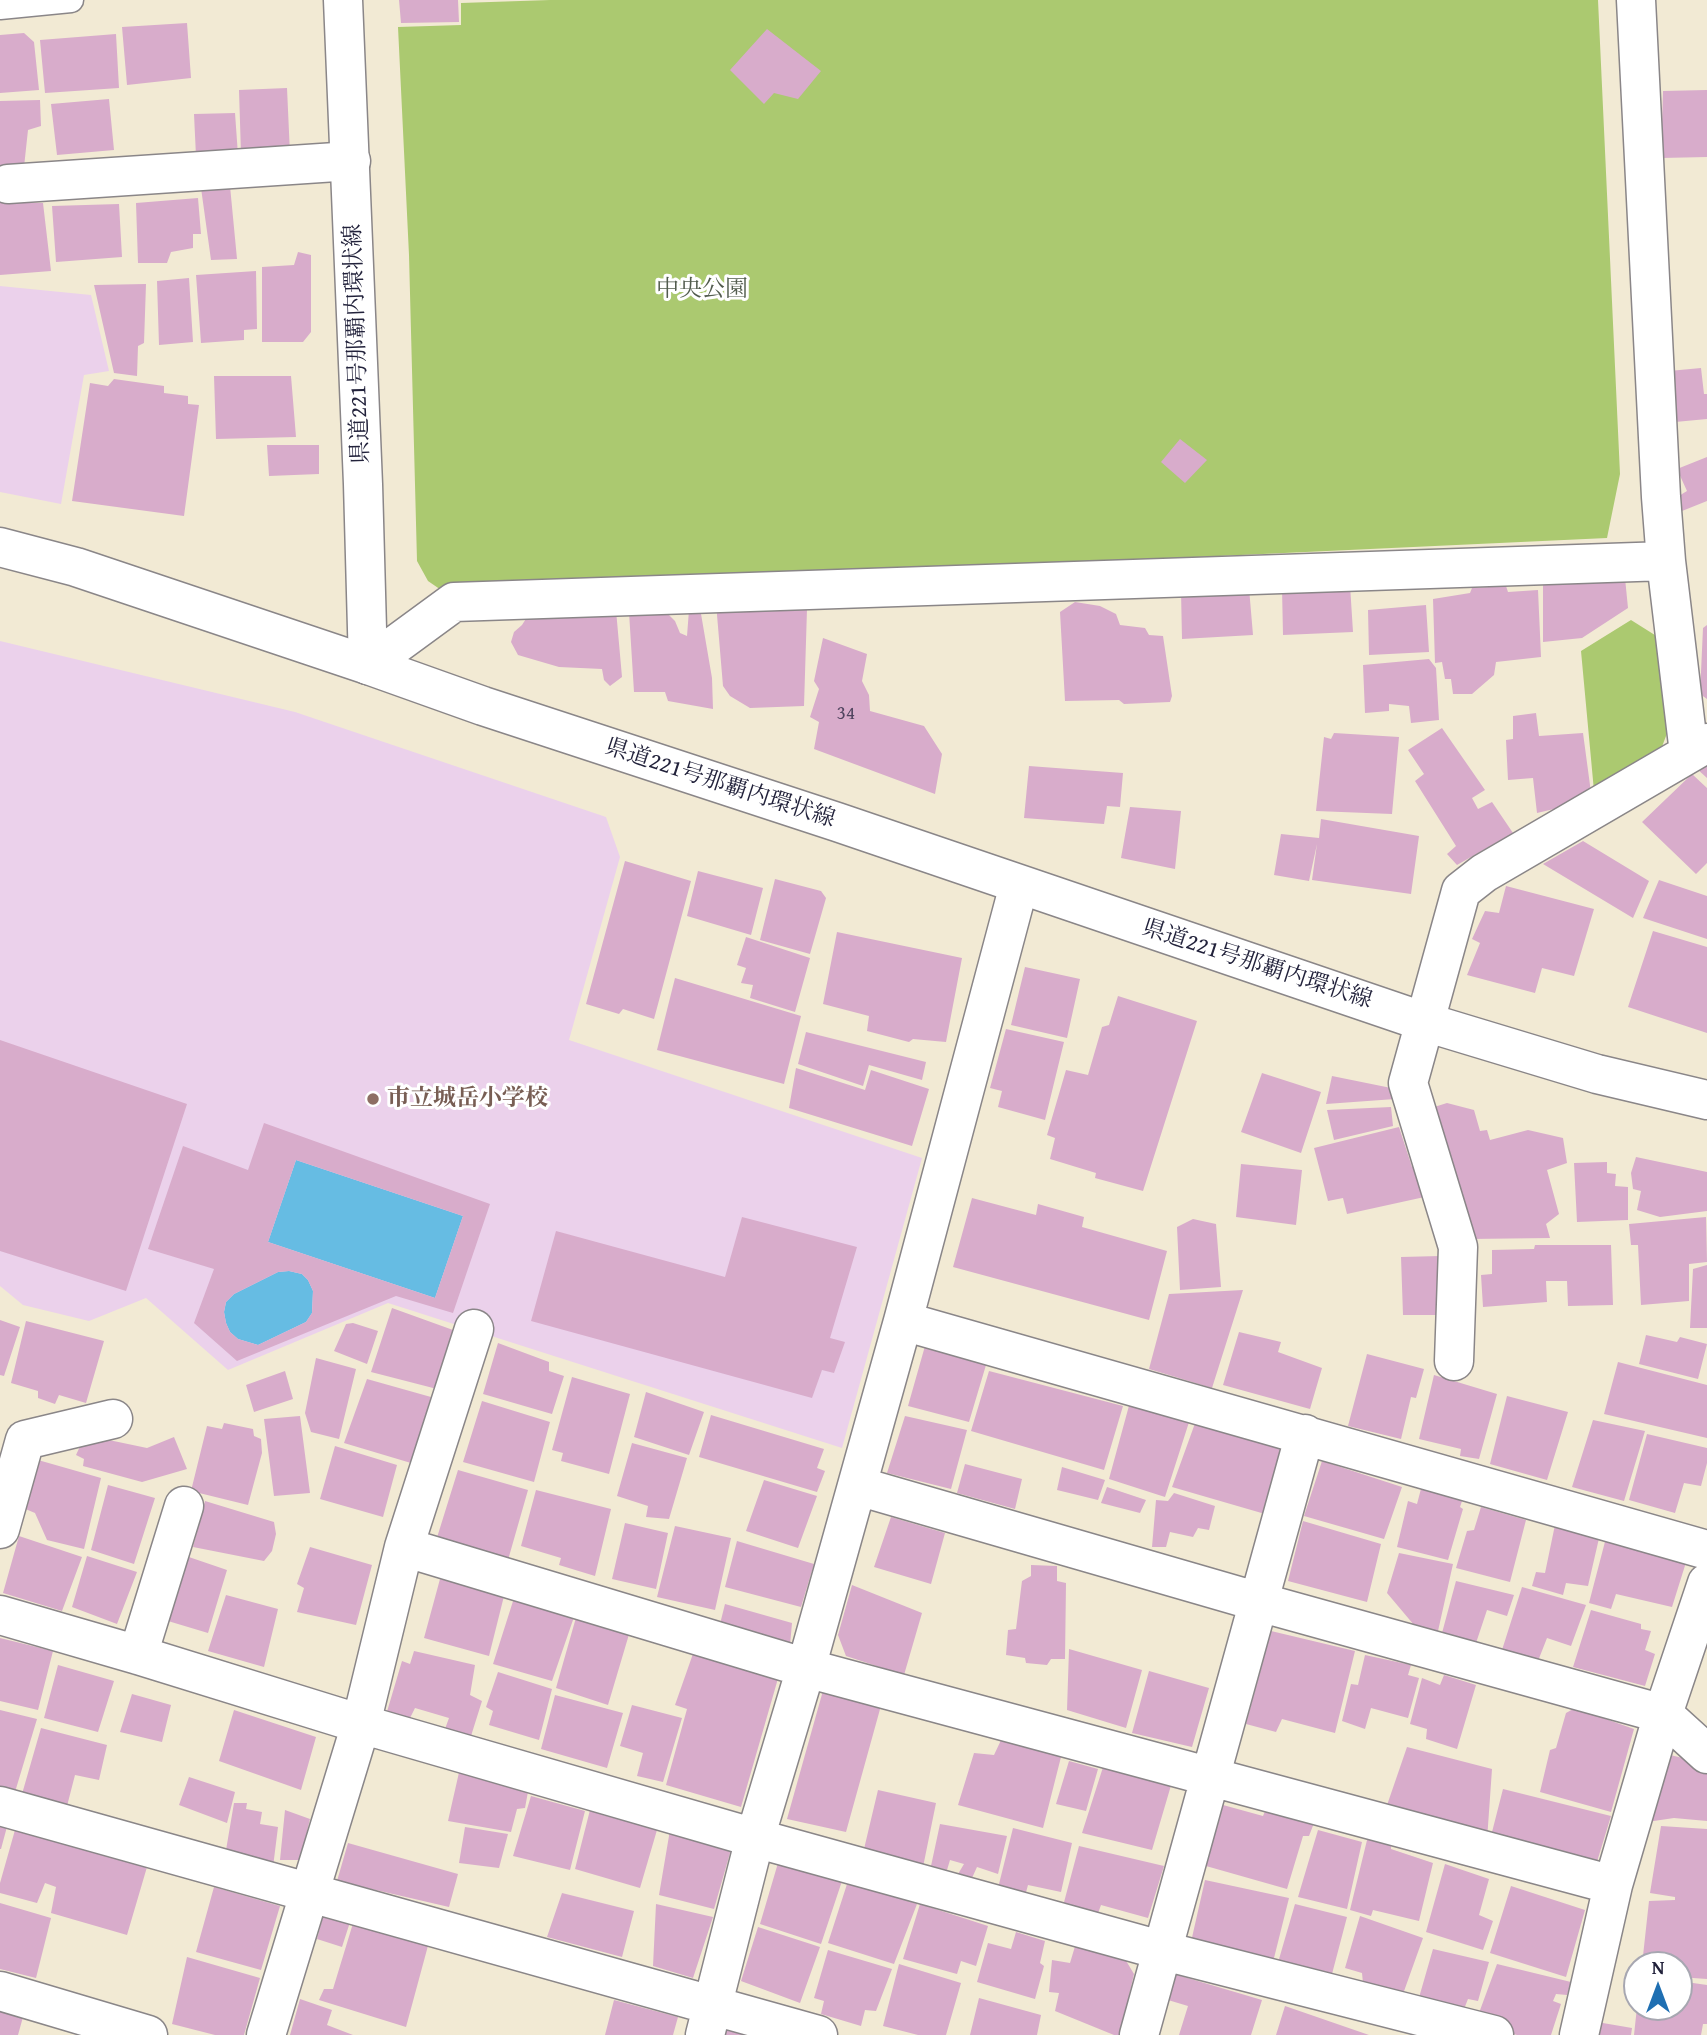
<!DOCTYPE html>
<meta charset="utf-8">
<style>
body{margin:0}
#map{position:relative;width:1707px;height:2035px;overflow:hidden;background:#f2ead4;font-family:"Gentium Book Plus",serif}
canvas{display:block}
.north{position:absolute;left:1623px;top:1951px;width:70px;height:70px;box-sizing:border-box;background:#fff;border:2px solid #a7a7b1;border-radius:50%;rotate:0deg;font-size:19px;font-weight:700;line-height:28px;text-align:center;color:#22223b}
.north::after{content:'';display:block;margin:auto;width:24px;height:32px;background:#1f6fb2;clip-path:polygon(50% 0,100% 100%,50% 72%,0 100%)}
</style>
<div id="map">
<canvas width="1707" height="2035"></canvas>
<div class="north">N</div>
</div>
<script>
const ctx = document.querySelector('canvas').getContext('2d');
ctx.lineJoin = 'round';
function paint(path, color) { ctx.fillStyle = color; ctx.fill(path, 'evenodd'); }
const shape = rows => new Path2D(rows.map(r => 'M' + r).join(''));
function trace(path, color, width, dash) { ctx.strokeStyle = color; ctx.lineWidth = width; ctx.lineCap = dash ? 'butt' : 'round'; ctx.setLineDash(dash || []); ctx.stroke(path); }
function label(font, color, halo, rows, align = 'center') {
  ctx.font = font + ' "Gentium Book Plus","Noto Serif JP",serif'; ctx.lineWidth = 6; ctx.setLineDash([]); ctx.textBaseline = 'middle'; ctx.strokeStyle = halo; ctx.fillStyle = color; for (const [text, x, y, turn = 0] of rows) {
    ctx.save(); ctx.translate(x, y); ctx.rotate((+turn || 0) * Math.PI / 180); ctx.textAlign = isNaN(turn) ? turn : align; if (halo) ctx.strokeText(text, 0, 0); ctx.fillText(text, 0, 0); ctx.restore();
  }
}
const built = shape([
 [0,286,91,295,109,371,84,375,61,504,0,492],
 [0,641,295,712,606,817,620,857,569,1040,922,1158,842,1448,388,1303,228,1370,146,1298,89,1321,23,1305,0,1286]
]);
const green = shape([
 [550,0,1598,0,1620,474,1607,538,444,592,428,581,417,561,409,255,398,27,461,25,461,3],
 [1631,620,1658,637,1669,728,1660,752,1594,791,1581,651]
]);
const water = shape([
 [296,1160,463,1216,435,1298,268,1242],
 [289,1271,302,1274,308,1280,313,1291,312,1313,306,1322,258,1345,238,1339,230,1332,226,1323,224,1312,226,1302,234,1294,278,1272]
]);
const building = shape([
 [399,0,458,0,459,22,401,23],
 [187,23,191,78,127,85,122,27],
 [767,29,821,71,798,99,774,93,764,104,730,70],
 [24,33,34,42,39,90,0,93,0,35],
 [116,34,119,88,45,93,40,40],
 [287,88,290,154,241,154,239,90],
 [1707,90,1707,157,1661,158,1663,91],
 [109,99,114,150,57,155,51,104],
 [40,100,41,126,28,130,24,167,0,167,0,101],
 [235,113,238,155,196,156,194,114],
 [230,186,237,259,211,260,201,188],
 [198,198,201,234,193,234,193,248,171,252,167,263,138,263,136,203],
 [0,202,43,203,51,271,0,275],
 [119,204,122,257,56,262,52,206],
 [298,252,311,255,311,332,303,342,262,342,262,267,294,265],
 [256,271,257,329,244,330,244,340,201,343,196,275],
 [189,278,193,342,159,345,157,281],
 [146,284,144,343,138,346,137,376,114,373,94,285],
 [1701,368,1704,394,1707,394,1707,419,1675,422,1669,371],
 [214,376,291,376,296,437,216,439],
 [114,379,164,386,164,393,188,396,188,404,199,405,184,516,72,501,90,383,108,386],
 [1180,439,1207,460,1185,483,1161,462],
 [267,445,319,445,319,474,269,476],
 [1707,457,1707,501,1682,511,1676,502,1677,497,1687,491,1677,469],
 [1625,578,1628,608,1582,638,1543,642,1543,585],
 [1350,585,1353,632,1283,635,1282,588],
 [1506,586,1508,592,1538,590,1541,657,1496,662,1494,675,1472,694,1453,694,1451,679,1445,679,1442,662,1435,663,1433,599,1470,593,1472,588],
 [1249,588,1253,635,1182,639,1181,591],
 [1075,602,1100,606,1116,614,1120,625,1145,628,1149,635,1163,636,1172,696,1170,702,1124,704,1119,700,1065,701,1060,612],
 [716,603,807,609,804,706,750,708,730,696,723,686],
 [1426,605,1429,652,1369,655,1368,610],
 [700,608,712,678,713,709,668,701,665,692,634,692,629,612,668,614,675,621,680,633,687,636,689,610],
 [616,610,622,677,610,686,604,680,602,669,559,667,518,655,511,642,514,632,522,625,529,614],
 [1707,625,1707,699,1700,694,1703,628],
 [823,638,867,654,862,681,869,695,870,711,924,726,942,754,935,794,814,749,819,722,810,717,819,689,814,681],
 [1429,659,1436,668,1439,720,1411,723,1409,706,1389,704,1389,711,1365,713,1363,665],
 [1536,713,1539,736,1583,733,1592,800,1537,813,1533,778,1508,780,1506,740,1513,739,1513,716],
 [1442,728,1485,790,1472,798,1478,809,1492,802,1513,833,1457,865,1447,854,1456,846,1415,781,1424,774,1408,750],
 [1334,733,1399,737,1392,814,1316,811,1324,737,1331,739],
 [1707,761,1707,778,1696,768],
 [1029,766,1123,773,1120,807,1107,806,1104,824,1024,818],
 [1692,774,1707,788,1707,863,1696,874,1642,822],
 [1130,807,1181,811,1175,869,1121,858],
 [1321,819,1419,836,1411,894,1312,880,1317,844,1309,881,1274,875,1281,834,1319,838],
 [1583,841,1649,881,1633,918,1543,864],
 [625,861,691,881,654,1019,623,1009,619,1014,586,1004],
 [698,871,763,888,751,935,687,916],
 [775,879,821,891,826,898,810,954,760,940],
 [1659,880,1707,896,1707,939,1643,918],
 [1506,886,1594,909,1574,976,1542,968,1535,993,1467,975,1480,943,1472,939,1485,911,1499,913],
 [1653,931,1707,947,1707,1033,1628,1007],
 [837,932,962,958,946,1042,913,1039,909,1042,867,1031,869,1016,823,1004],
 [746,937,810,958,795,1012,750,998,753,985,741,983,746,968,737,965],
 [1025,967,1080,979,1067,1038,1011,1025],
 [675,978,801,1016,784,1084,657,1050],
 [1118,996,1197,1021,1143,1191,1095,1178,1096,1173,1050,1159,1055,1138,1047,1135,1066,1070,1088,1075,1102,1027,1109,1025],
 [1006,1029,1064,1042,1045,1120,998,1107,1002,1091,990,1088],
 [806,1032,926,1062,922,1080,869,1065,863,1086,798,1064],
 [0,1040,187,1104,126,1291,0,1251],
 [796,1068,865,1090,871,1070,929,1089,912,1146,789,1108],
 [1262,1073,1321,1092,1301,1153,1241,1132],
 [1332,1076,1396,1089,1395,1099,1326,1104],
 [1447,1103,1474,1110,1480,1131,1487,1130,1490,1140,1528,1130,1563,1138,1567,1163,1547,1170,1559,1214,1546,1224,1550,1238,1470,1239,1431,1108],
 [1391,1107,1393,1126,1334,1140,1327,1110],
 [264,1123,490,1204,453,1313,396,1296,237,1361,194,1323,214,1269,148,1249,183,1146,248,1170],
 [296,1160,463,1216,435,1298,268,1242],
 [289,1271,302,1274,308,1280,313,1291,312,1313,306,1322,258,1345,238,1339,230,1332,226,1323,224,1312,226,1302,234,1294,278,1272],
 [1399,1127,1412,1167,1419,1166,1429,1196,1347,1214,1343,1198,1328,1201,1314,1148],
 [1636,1157,1707,1172,1707,1211,1660,1217,1637,1210,1641,1191,1633,1189,1631,1173],
 [1607,1162,1607,1173,1616,1174,1615,1186,1628,1187,1628,1220,1577,1222,1574,1163],
 [1241,1164,1302,1170,1296,1225,1236,1217],
 [972,1198,1036,1215,1038,1204,1084,1217,1082,1227,1167,1251,1149,1320,953,1267],
 [742,1217,857,1247,830,1338,845,1342,834,1373,822,1370,812,1398,531,1321,556,1231,725,1277],
 [1706,1217,1707,1262,1689,1264,1689,1301,1641,1305,1638,1245,1631,1245,1629,1224],
 [1193,1219,1216,1224,1221,1287,1180,1290,1177,1227],
 [1535,1245,1611,1245,1613,1305,1568,1306,1567,1281,1546,1281,1547,1302,1483,1307,1481,1275,1492,1274,1492,1250,1534,1249],
 [1440,1256,1442,1315,1403,1315,1401,1257],
 [1707,1265,1707,1328,1690,1328,1693,1269],
 [1243,1290,1212,1388,1149,1369,1169,1294],
 [392,1308,453,1330,437,1389,371,1372],
 [0,1320,20,1327,4,1376,0,1375],
 [26,1321,104,1341,86,1403,59,1395,55,1404,38,1398,38,1391,11,1383],
 [353,1323,378,1331,367,1364,334,1351,346,1324],
 [1239,1332,1281,1342,1278,1352,1322,1368,1310,1409,1223,1385],
 [1646,1335,1677,1342,1680,1337,1707,1344,1698,1379,1639,1364],
 [498,1343,549,1362,549,1371,564,1376,552,1414,483,1394],
 [925,1346,986,1365,969,1422,908,1406],
 [1367,1354,1424,1369,1416,1398,1411,1397,1401,1439,1348,1426],
 [316,1358,356,1369,339,1439,311,1432,305,1413],
 [1618,1362,1707,1385,1707,1438,1604,1414],
 [285,1371,293,1399,254,1412,246,1385],
 [989,1371,1123,1406,1104,1470,971,1431],
 [1434,1375,1497,1394,1479,1459,1460,1456,1461,1449,1419,1439],
 [572,1377,630,1394,609,1474,561,1461,563,1453,552,1450],
 [367,1379,431,1397,411,1463,344,1443],
 [646,1392,704,1412,689,1455,634,1437],
 [1507,1396,1568,1412,1547,1480,1490,1464],
 [482,1401,550,1422,534,1482,463,1462],
 [1130,1402,1190,1419,1165,1497,1109,1479],
 [711,1415,824,1449,817,1468,825,1471,817,1492,699,1457],
 [1198,1415,1287,1441,1265,1514,1172,1487],
 [300,1416,310,1493,274,1496,264,1419],
 [905,1416,967,1430,951,1489,887,1473],
 [1593,1420,1645,1431,1624,1501,1572,1487],
 [224,1423,253,1429,254,1436,261,1439,262,1453,248,1505,191,1491,207,1426,222,1429],
 [1647,1434,1707,1448,1707,1463,1701,1486,1684,1483,1675,1513,1629,1500],
 [174,1437,187,1469,142,1482,83,1466,84,1459,76,1455,82,1442,104,1439,147,1448],
 [632,1443,687,1458,669,1519,646,1517,648,1506,617,1496],
 [335,1446,397,1465,383,1517,320,1499],
 [38,1460,101,1478,84,1549,47,1540,35,1513,23,1508],
 [1322,1461,1402,1487,1384,1539,1304,1516],
 [965,1464,1022,1479,1015,1509,957,1493],
 [1062,1467,1105,1480,1098,1500,1057,1490],
 [458,1470,528,1490,506,1567,435,1544],
 [764,1480,817,1496,798,1548,746,1531],
 [108,1485,155,1498,134,1564,91,1550],
 [1422,1485,1463,1498,1460,1507,1463,1509,1448,1560,1397,1547,1408,1501,1417,1504],
 [1107,1487,1146,1500,1140,1513,1101,1503],
 [536,1490,611,1509,595,1576,559,1565,561,1558,521,1546],
 [1174,1493,1215,1506,1209,1530,1198,1528,1193,1537,1170,1532,1166,1547,1152,1547,1156,1500,1168,1501],
 [205,1501,274,1522,276,1534,272,1551,264,1561,193,1547],
 [1481,1507,1526,1520,1510,1582,1456,1568,1467,1531,1474,1530],
 [891,1517,945,1533,931,1584,874,1567],
 [1556,1520,1600,1534,1588,1586,1566,1583,1563,1595,1532,1586,1536,1572,1545,1573],
 [1303,1521,1381,1544,1367,1602,1288,1581],
 [625,1523,668,1533,656,1589,612,1579],
 [675,1526,731,1538,715,1610,657,1597],
 [1607,1534,1688,1556,1672,1607,1616,1594,1611,1609,1589,1603],
 [19,1536,82,1557,62,1611,3,1593],
 [737,1541,814,1564,801,1607,725,1587],
 [310,1547,372,1565,356,1625,297,1612,304,1588,297,1584],
 [1399,1553,1453,1564,1438,1631,1414,1625,1387,1593],
 [183,1555,227,1570,208,1633,168,1621],
 [87,1556,137,1572,117,1624,72,1607],
 [1031,1565,1057,1566,1057,1581,1066,1583,1065,1659,1051,1659,1047,1665,1026,1663,1025,1658,1006,1655,1008,1630,1016,1629,1022,1581,1031,1576],
 [440,1579,504,1596,489,1656,424,1638],
 [1456,1581,1514,1595,1507,1616,1487,1610,1476,1643,1442,1633],
 [852,1585,922,1613,904,1675,846,1656,838,1635],
 [1522,1587,1586,1605,1571,1646,1547,1638,1538,1661,1502,1650],
 [226,1595,278,1609,264,1667,208,1651],
 [514,1598,574,1617,552,1681,493,1664],
 [725,1604,792,1623,790,1645,719,1628],
 [1591,1610,1641,1624,1641,1629,1651,1631,1645,1650,1655,1654,1645,1686,1573,1667],
 [577,1614,630,1631,608,1705,556,1688],
 [1271,1631,1355,1651,1335,1733,1282,1719,1276,1732,1246,1724],
 [0,1638,53,1651,38,1710,0,1701],
 [695,1648,779,1675,741,1807,666,1785,687,1709,675,1705],
 [1069,1649,1142,1670,1126,1728,1067,1710],
 [414,1651,475,1665,470,1695,482,1701,471,1736,445,1729,449,1718,415,1708,408,1722,386,1715,402,1661,410,1664],
 [1365,1655,1411,1665,1408,1675,1419,1678,1408,1718,1371,1708,1365,1729,1342,1721,1351,1684,1358,1685],
 [58,1665,114,1681,98,1732,44,1718],
 [1149,1671,1209,1688,1192,1747,1132,1733],
 [498,1672,552,1689,539,1740,489,1725,493,1711,486,1707],
 [1444,1675,1476,1685,1457,1749,1426,1739,1427,1729,1410,1724,1422,1678,1440,1685],
 [824,1687,882,1702,846,1832,787,1819],
 [132,1694,171,1705,162,1742,120,1732],
 [555,1695,623,1713,607,1768,541,1749],
 [632,1705,682,1718,663,1782,637,1776,643,1753,620,1746],
 [1575,1708,1634,1729,1611,1812,1540,1792,1550,1750,1556,1748,1566,1713],
 [0,1710,37,1719,15,1792,0,1787],
 [234,1710,316,1737,301,1790,219,1761],
 [41,1728,107,1745,99,1780,75,1775,67,1806,22,1794],
 [1002,1738,1061,1757,1043,1828,958,1805,974,1753,994,1755],
 [1407,1747,1492,1769,1487,1840,1385,1811],
 [1670,1755,1700,1762,1707,1768,1707,1821,1674,1818,1647,1822],
 [1069,1761,1098,1769,1086,1811,1056,1804],
 [1104,1764,1172,1782,1152,1850,1082,1833],
 [460,1768,529,1786,525,1808,517,1809,511,1832,448,1821],
 [189,1777,235,1792,227,1823,179,1805],
 [1503,1789,1611,1816,1596,1865,1491,1836],
 [878,1790,936,1803,923,1867,864,1849],
 [531,1796,585,1811,570,1870,513,1856],
 [234,1803,247,1803,246,1809,262,1812,260,1824,278,1827,273,1867,225,1856],
 [1223,1805,1263,1816,1266,1809,1314,1823,1309,1836,1303,1836,1287,1889,1206,1866],
 [591,1806,604,1808,603,1815,657,1830,640,1888,575,1869],
 [285,1810,310,1819,300,1860,280,1860],
 [0,1820,8,1823,1,1849,0,1849],
 [940,1824,1007,1836,998,1874,977,1867,972,1878,958,1874,964,1864,950,1860,947,1870,931,1866],
 [1661,1826,1707,1829,1707,1979,1679,1977,1679,1965,1642,1965,1649,1901,1675,1900,1675,1897,1650,1893],
 [465,1827,508,1834,499,1868,459,1863],
 [1013,1828,1072,1843,1061,1892,1028,1885,1025,1896,998,1888],
 [15,1830,147,1867,127,1935,51,1913,56,1887,45,1883,37,1903,0,1893,0,1883],
 [670,1830,732,1846,714,1909,659,1895],
 [1318,1830,1362,1842,1347,1909,1298,1897],
 [1368,1836,1391,1843,1391,1849,1433,1863,1419,1921,1373,1910,1371,1916,1350,1910],
 [348,1843,458,1874,449,1907,337,1881],
 [1079,1846,1164,1866,1148,1918,1101,1905,1097,1916,1063,1906],
 [778,1863,842,1881,821,1944,760,1924],
 [1445,1864,1489,1879,1479,1915,1493,1921,1483,1950,1426,1932],
 [1205,1880,1289,1898,1273,1962,1191,1942],
 [848,1881,917,1904,894,1964,828,1943],
 [1511,1886,1585,1910,1566,1977,1490,1953],
 [214,1887,280,1906,261,1970,196,1952],
 [562,1893,634,1911,622,1957,547,1937],
 [0,1903,51,1918,36,1978,0,1969],
 [656,1904,713,1917,693,1978,653,1966],
 [920,1904,988,1926,976,1966,961,1961,957,1974,903,1959],
 [1295,1904,1347,1917,1332,1974,1296,1964,1293,1971,1277,1966],
 [324,1913,351,1919,342,1947,317,1939],
 [1360,1916,1423,1938,1403,1994,1363,1983,1362,1973,1345,1968],
 [354,1920,429,1942,406,2027,319,2000,324,1989,333,1989],
 [758,1927,820,1947,800,2003,741,1981],
 [1016,1932,1045,1941,1040,1963,1044,1966,1035,1999,977,1982,988,1943,1011,1949],
 [1076,1943,1125,1959,1134,1974,1120,2035,1114,2035,1055,2011,1059,1993,1049,1992,1052,1960,1070,1963],
 [1433,1949,1489,1962,1478,2001,1468,1999,1462,2014,1418,2001],
 [828,1950,892,1969,876,2011,865,2010,861,2026,821,2014,824,2001,814,1998],
 [187,1957,260,1978,244,2035,215,2035,172,2024],
 [899,1964,961,1983,946,2035,918,2035,883,2026],
 [1497,1964,1571,1982,1567,1995,1556,1994,1553,2001,1561,2004,1551,2035,1517,2035,1488,2027,1479,2013],
 [1174,1974,1262,2000,1251,2035,1179,2035,1188,2006,1168,2000],
 [1679,1981,1707,1985,1707,2024,1703,2024,1701,2035,1634,2035,1637,2007,1679,2007],
 [979,1998,1041,2015,1037,2035,970,2035],
 [300,1999,332,2010,327,2025,353,2035,290,2035],
 [614,2000,678,2017,673,2035,605,2035],
 [1285,2006,1369,2035,1276,2035],
 [0,2009,23,2017,18,2035,0,2035],
 [728,2021,762,2035,724,2035],
 [1597,2022,1632,2028,1631,2035,1594,2035]
]);
const service = shape([
 [0,7,71,0]
]);
const minor = shape([
 [1636,0,1661,497,1666,561,1689,753],
 [8,184,351,161],
 [368,665,454,602,1666,561],
 [903,1321,1707,1550],
 [1454,1361,1458,1247,1408,1083,1461,891,1484,873,1707,743],
 [858,1486,1259,1602,1663,1714,1707,1754],
 [0,1529,25,1440,113,1419],
 [404,1547,806,1668,1613,1885],
 [0,1615,138,1655,361,1724,755,1838,1164,1951,1494,2035],
 [138,1655,184,1506],
 [0,1806,818,2035],
 [0,1991,148,2035],
 [266,2035,361,1724,404,1547,474,1329],
 [705,2035,755,1838,806,1668,903,1321,1019,885],
 [1139,2035,1305,1434],
 [1579,2035,1613,1885,1663,1714,1707,1583]
]);
const tertiary = shape([
 [0,547,76,567,368,665]
]);
const secondary = shape([
 [343,0,363,484,368,665,483,706,837,822,1425,1022,1597,1074,1707,1100]
]);
const markers = [
 [373,1099,7,"#8d6e63"]
];
const numberNames = [
 ["34",846,714]
];
const parkNames = [
 ["中央公園",702,290]
];
const streetNames = [
 ["県道221号那覇内環状線",358,344,-92],
 ["県道221号那覇内環状線",720,784,18],
 ["県道221号那覇内環状線",1257,965,18]
];
const educationNames = [
 ["市立城岳小学校",387,1099]
];
paint(built, '#ebd1eb');
paint(green, '#abc970');
paint(water, '#66bce3');
paint(building, '#d8accb');
trace(service, '#8a8688', 27);
trace(minor, '#8a8688', 41);
trace(tertiary, '#8a8688', 41);
trace(secondary, '#8a8688', 41);
trace(service, '#fff', 24);
trace(minor, '#fff', 38);
trace(tertiary, '#fff', 38);
trace(secondary, '#fff', 38);
for (const [x, y, r, color] of markers) { const dot = new Path2D(); dot.arc(x, y, r, 0, 2 * Math.PI); ctx.fillStyle = color; ctx.fill(dot); trace(dot, '#fff', 2.5); }
label('19px', '#50445f', null, numberNames);
label('23px', '#525c4e', '#fff', parkNames);
label('23px', '#22223b', '#fff', streetNames);
label('bold 23px', '#785e54', '#fff', educationNames, 'left');
</script>
